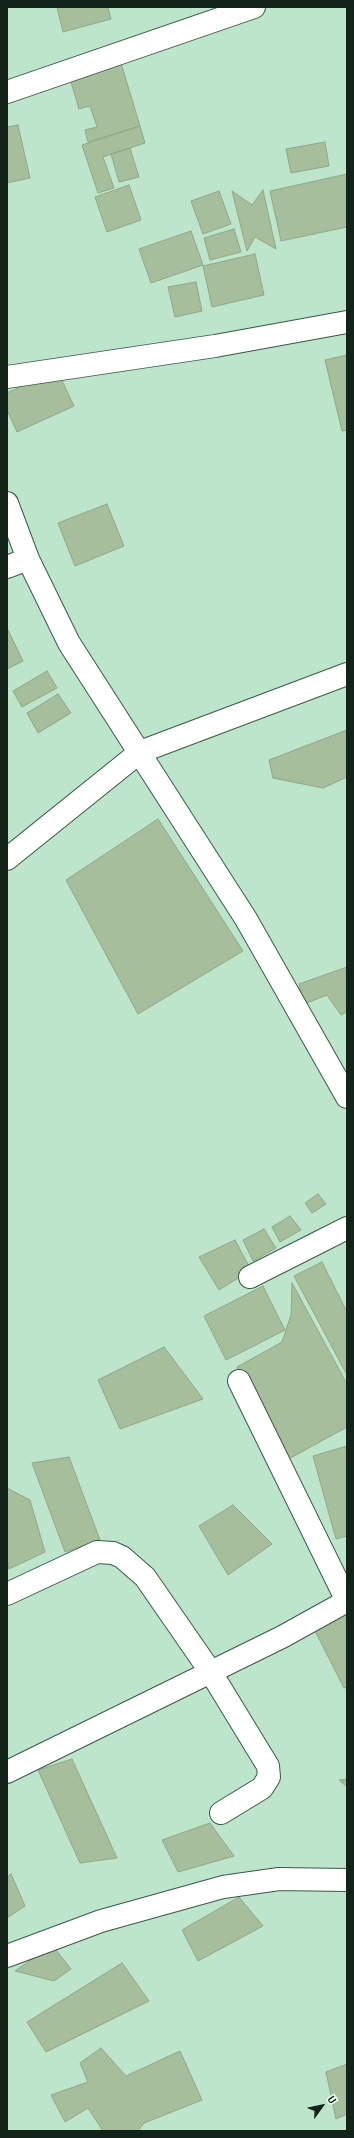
<!DOCTYPE html>
<style>
body{margin:0}
#map{position:relative;width:354px;height:2138px;overflow:hidden;background:#bce5cb;font-family:"Archivo Narrow",sans-serif}
canvas{display:block}
.frame{position:absolute;inset:0;border:8px solid #132319;pointer-events:none}
.north{position:absolute;left:302px;top:2086px;width:40px;height:40px;-webkit-text-stroke:3px #f2fef6;paint-order:stroke;rotate:57deg;font-size:11px;font-weight:700;line-height:16px;text-align:center;color:#132319}
.north::after{content:'';display:block;margin:auto;width:14px;height:18px;background:#132319;clip-path:polygon(50% 0,100% 100%,50% 72%,0 100%)}
</style>
<div id="map">
<canvas width="354" height="2138"></canvas>
<div class="frame"></div>
<div class="north">U</div>
</div>
<script>
const ctx = document.querySelector('canvas').getContext('2d');
ctx.lineJoin = 'round';
function paint(path, color) { ctx.fillStyle = color; ctx.fill(path, 'evenodd'); }
const shape = rows => new Path2D(rows.map(r => 'M' + r).join(''));
function trace(path, color, width, dash) { ctx.strokeStyle = color; ctx.lineWidth = width; ctx.lineCap = dash ? 'butt' : 'round'; ctx.setLineDash(dash || []); ctx.stroke(path); }
const building = shape([
 [57,7,108,7,111,19,63,32,57,7],
 [121,63,140,126,88,142,85,130,97,127,90,106,79,109,70,79,121,63],
 [18,125,30,178,7,183,7,127,18,125],
 [140,126,145,143,103,157,114,188,98,193,82,145,140,126],
 [325,142,329,166,291,173,286,149,325,142],
 [130,148,139,177,119,182,111,154,130,148],
 [347,174,347,227,281,241,270,191,347,174],
 [129,185,141,220,107,232,95,197,129,185],
 [263,190,276,249,255,237,247,251,232,191,252,205,263,190],
 [219,191,231,224,203,234,191,201,219,191],
 [234,229,241,252,210,260,204,238,234,229],
 [191,231,203,265,151,283,139,249,191,231],
 [255,254,264,295,212,307,203,266,255,254],
 [196,282,202,311,175,317,168,287,196,282],
 [347,355,347,430,342,431,325,360,347,355],
 [57,370,74,406,17,432,7,410,7,393,57,370],
 [107,504,124,546,75,566,58,523,107,504],
 [7,628,23,661,7,669,7,628],
 [47,671,57,688,22,707,13,691,47,671],
 [58,694,71,713,38,733,27,713,58,694],
 [347,730,347,777,323,788,273,778,269,760,347,730],
 [158,819,243,951,138,1014,66,880,158,819],
 [347,967,347,1012,341,1015,327,995,304,1004,299,984,347,967],
 [318,1194,326,1204,312,1213,305,1203,318,1194],
 [290,1216,301,1230,280,1242,272,1227,290,1216],
 [264,1229,276,1248,253,1261,243,1240,264,1229],
 [235,1240,251,1270,219,1290,199,1257,235,1240],
 [322,1262,347,1312,347,1375,294,1276,322,1262],
 [292,1283,347,1384,347,1427,287,1460,237,1367,282,1342,291,1315,292,1283],
 [263,1286,285,1330,226,1360,204,1316,263,1286],
 [164,1347,203,1399,120,1429,98,1380,164,1347],
 [347,1446,347,1536,336,1539,313,1456,347,1446],
 [69,1457,100,1540,65,1552,32,1463,69,1457],
 [7,1488,30,1500,45,1552,9,1569,7,1560,7,1488],
 [233,1505,272,1544,228,1575,199,1526,233,1505],
 [347,1612,347,1687,344,1688,314,1629,347,1612],
 [72,1759,117,1858,80,1863,38,1770,72,1759],
 [347,1779,347,1787,339,1780,347,1779],
 [210,1823,234,1856,178,1872,162,1840,210,1823],
 [11,1874,25,1906,7,1918,7,1877,11,1874],
 [239,1897,263,1926,198,1961,182,1930,239,1897],
 [52,1945,71,1969,54,1981,15,1971,52,1945],
 [122,1963,149,2001,46,2052,27,2022,122,1963],
 [101,2048,126,2076,180,2051,202,2100,144,2123,138,2131,103,2131,88,2108,65,2122,51,2095,88,2082,80,2063,101,2048],
 [347,2064,347,2114,336,2119,326,2072,347,2064]
]);
const minor = shape([
 [7,92,254,7],
 [7,377,215,346,347,322],
 [7,503,28,559,69,643,246,919,347,1097],
 [7,567,28,559],
 [7,859,140,752,347,674],
 [250,1277,347,1228],
 [239,1381,347,1601],
 [7,1594,97,1552,113,1553,122,1557,145,1577,210,1671,268,1766,269,1777,262,1788,221,1813],
 [7,1772,282,1637,347,1601],
 [7,1956,101,1921,223,1887,279,1879,347,1880]
]);
paint(building, '#a6be9c');
trace(building, '#8fa785', 1);
trace(minor, '#375b46', 24);
trace(minor, '#fff', 22);
</script>
